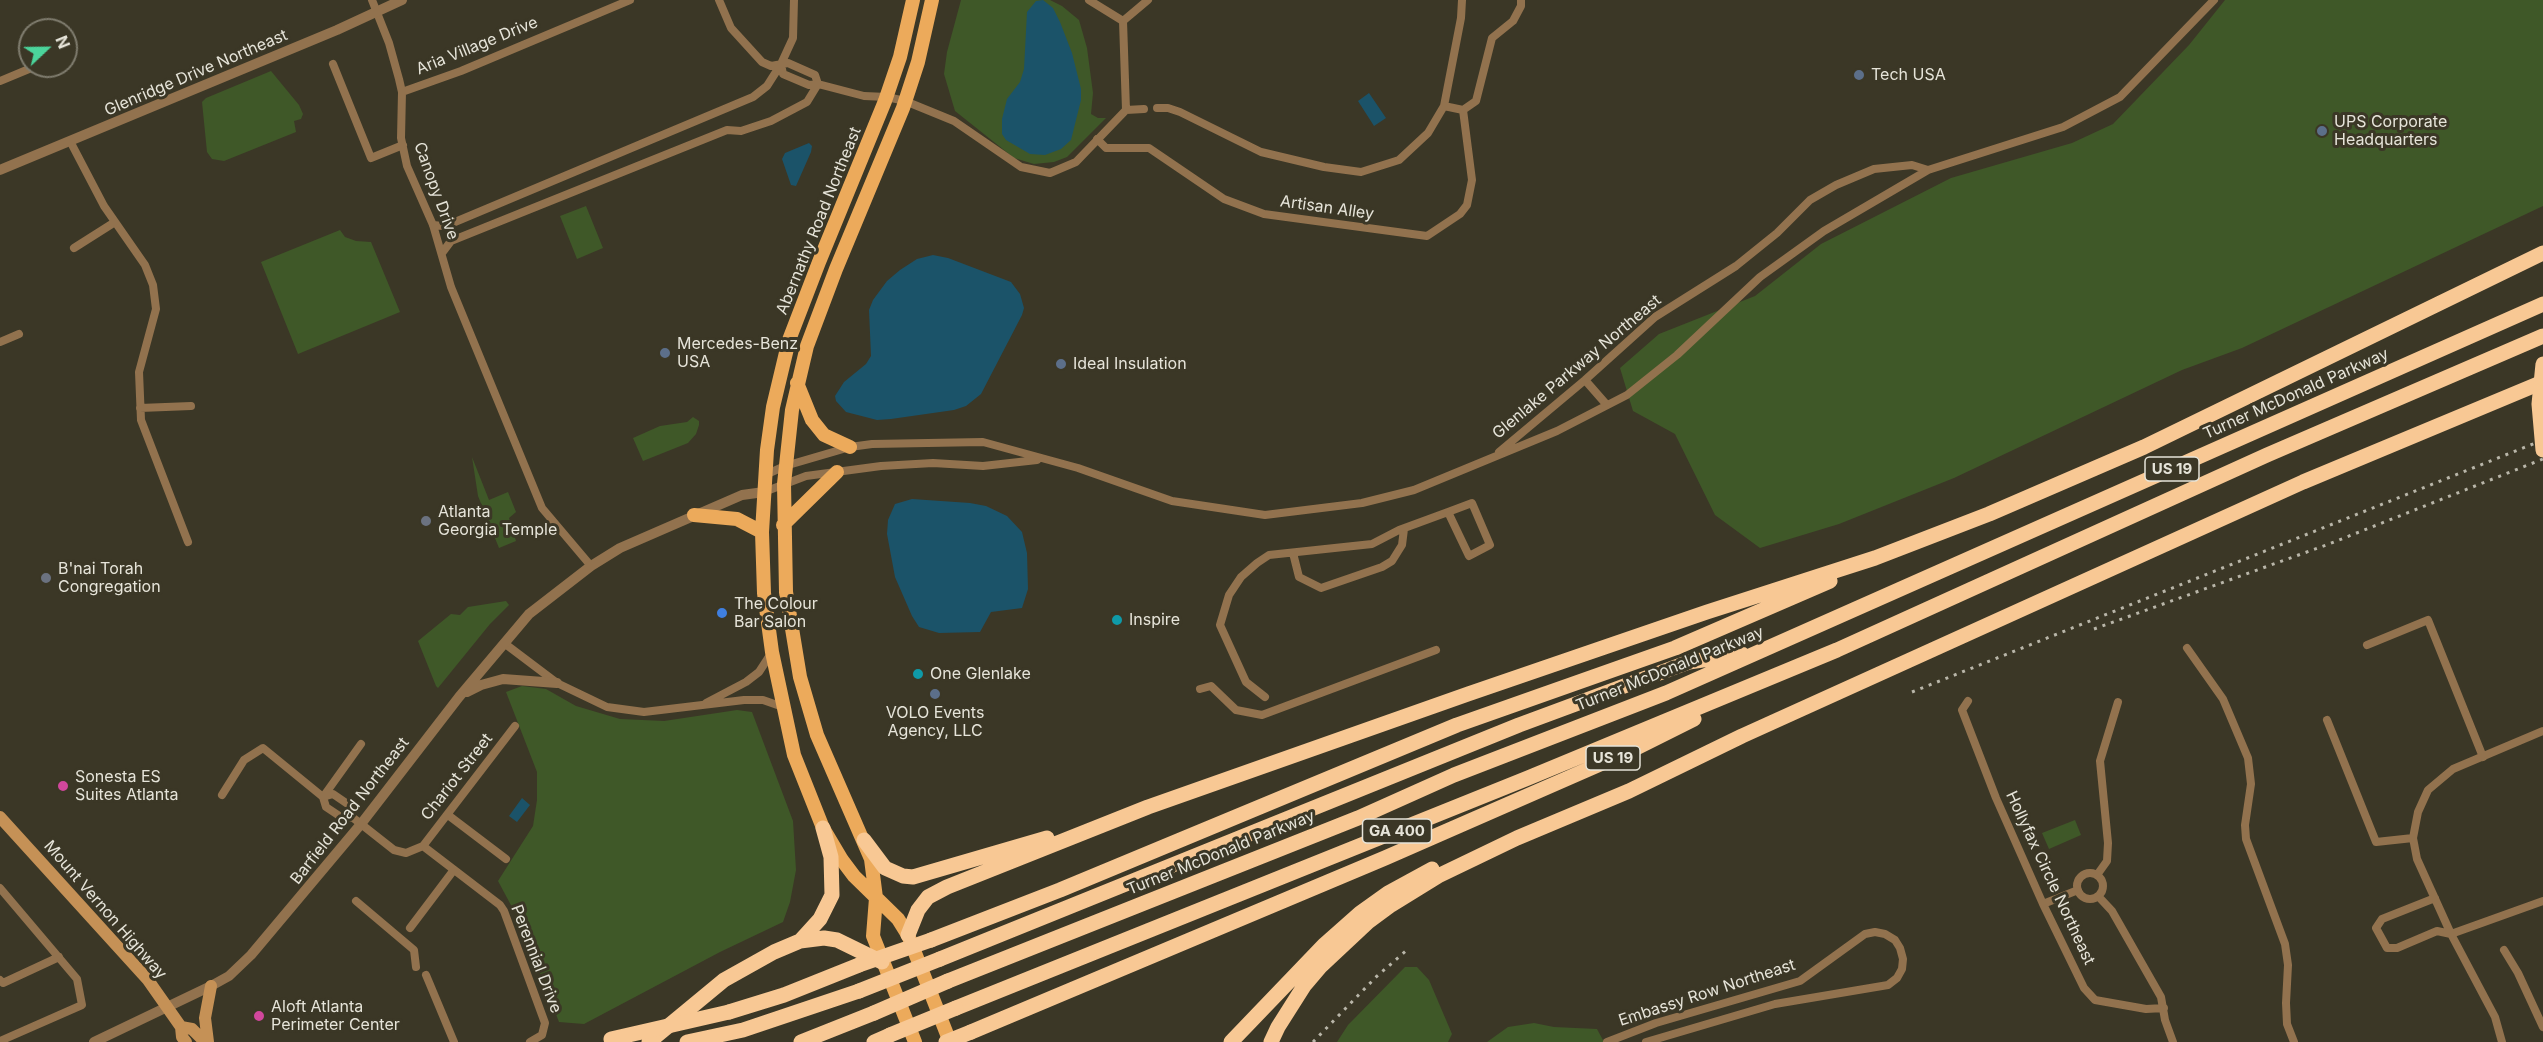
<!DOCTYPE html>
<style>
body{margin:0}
#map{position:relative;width:2543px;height:1042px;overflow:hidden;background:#3b3726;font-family:Inter,sans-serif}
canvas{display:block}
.north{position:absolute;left:18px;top:18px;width:60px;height:60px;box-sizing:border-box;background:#3b3726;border:2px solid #7f7c6e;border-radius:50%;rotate:68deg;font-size:16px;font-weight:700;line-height:24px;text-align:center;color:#e6e4d9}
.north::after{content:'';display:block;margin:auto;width:21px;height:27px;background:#4bd49b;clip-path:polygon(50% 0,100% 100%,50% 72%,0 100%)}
</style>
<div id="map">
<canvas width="2543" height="1042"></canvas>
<div class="north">N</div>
</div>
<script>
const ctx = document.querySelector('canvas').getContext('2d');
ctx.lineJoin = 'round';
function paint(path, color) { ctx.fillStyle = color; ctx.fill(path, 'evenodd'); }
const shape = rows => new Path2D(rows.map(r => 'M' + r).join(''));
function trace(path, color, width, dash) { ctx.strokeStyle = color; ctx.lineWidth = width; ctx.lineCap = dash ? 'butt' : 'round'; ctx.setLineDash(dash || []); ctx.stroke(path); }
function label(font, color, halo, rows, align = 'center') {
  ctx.font = font + ' Inter,sans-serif'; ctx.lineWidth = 6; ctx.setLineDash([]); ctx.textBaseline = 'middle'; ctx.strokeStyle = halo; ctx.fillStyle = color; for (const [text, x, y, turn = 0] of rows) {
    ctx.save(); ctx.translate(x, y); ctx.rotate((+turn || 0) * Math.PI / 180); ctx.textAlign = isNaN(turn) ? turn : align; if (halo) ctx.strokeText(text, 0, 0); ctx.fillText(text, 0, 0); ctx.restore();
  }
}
const green = shape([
 [961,0,1050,0,1062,6,1079,20,1087,48,1093,93,1091,114,1098,118,1106,118,1067,157,1054,162,1034,164,1014,158,955,111,944,74,947,52],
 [2225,0,2543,0,2543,206,2242,348,2182,370,1954,478,1839,524,1760,548,1715,515,1675,434,1633,411,1620,368,1659,334,1755,296,1821,244,1951,178,2072,143,2113,124,2189,45],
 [271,71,299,105,303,114,301,119,294,121,296,132,224,161,212,159,207,152,202,102,206,98],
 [586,206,603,248,577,259,560,216],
 [340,230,345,237,356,241,371,242,400,312,298,354,261,262],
 [693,417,699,421,699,425,696,434,688,443,643,461,633,438,660,426,687,422],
 [472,457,489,500,508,492,516,512,509,518,516,541,499,548,478,496],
 [506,601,509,605,490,624,438,688,436,686,418,641,451,614,460,615,468,607],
 [522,686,546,689,576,706,620,719,664,721,737,710,752,712,793,821,796,870,790,902,783,922,720,952,584,1024,559,1022,520,922,498,881,533,826,537,800,537,772,506,692],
 [2075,820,2081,835,2049,849,2042,833],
 [1405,967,1417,967,1429,980,1452,1034,1448,1042,1337,1042,1348,1025],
 [1534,1023,1554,1027,1597,1029,1604,1042,1487,1042,1508,1027]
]);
const water = shape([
 [1043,0,1053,8,1060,22,1072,53,1081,89,1081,100,1071,140,1061,149,1045,155,1030,154,1006,140,1002,134,1002,119,1007,99,1020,82,1024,69,1027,12,1036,1],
 [1369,93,1386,118,1374,126,1358,101],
 [809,143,812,146,811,152,796,186,791,185,782,159,785,153],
 [933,255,948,258,1011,282,1020,294,1024,308,1022,315,981,394,966,406,954,410,891,419,877,420,846,412,836,401,835,396,844,382,866,364,871,356,869,310,873,300,887,281,900,270,917,259],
 [912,499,970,503,986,506,1007,516,1022,532,1027,553,1028,589,1022,608,991,612,980,632,939,633,919,627,912,616,895,577,887,534,888,520,895,504],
 [522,798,530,805,517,822,509,816]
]);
const minor = shape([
 [372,0,389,43,399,79,402,92,401,138,407,166,433,225,451,287,542,508,591,566],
 [719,0,731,28,762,62,771,66,788,63,815,75,818,84,809,85,783,74,781,64],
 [1089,0,1123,21],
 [1123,21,1148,0],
 [333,64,371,158,403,145],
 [0,81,29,69],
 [402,92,461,71,630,0],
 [1444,106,1463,110,1476,101,1492,38,1513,21,1521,6,1521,0],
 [1157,108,1168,108,1180,112,1261,152,1324,167,1361,172,1399,160,1428,133,1444,106,1461,18,1462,0],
 [1126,110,1144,109],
 [1097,139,1106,148,1149,148,1224,199,1264,214,1427,236,1460,214,1467,205,1472,180,1463,110],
 [70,141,104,206,145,265,153,285,156,309,139,372,141,420,188,542],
 [433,225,443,226,455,222,753,97,767,86,781,64,793,38,794,0],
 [74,248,115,222],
 [442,253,451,241,727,130,741,131,771,121,807,102,818,84,864,96,887,97,905,101,954,121,1021,167,1050,173,1076,162,1126,110,1123,21],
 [0,342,19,334],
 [1585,380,1606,404],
 [140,408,191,406],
 [1499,452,1585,380,1655,317,1736,266,1777,233,1810,200,1836,185,1874,169,1912,165,1928,170],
 [765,475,785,466,850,447,872,444,983,442,1078,468,1172,501,1265,515,1362,503,1414,490,1557,431,1627,395,1677,355,1760,277,1824,231,1928,170,2063,127,2120,97,2214,0],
 [764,492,806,476,881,466,933,463,983,466,1037,460],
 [1293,553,1299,577,1321,588,1382,567,1392,561,1402,545,1404,529],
 [504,643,557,683,607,707,644,712,744,700,763,700,783,707],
 [2367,645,2428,620,2483,757],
 [2187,648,2223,699,2248,758,2251,784,2245,825,2246,839,2285,944,2288,965,2286,1003,2287,1024,2294,1042],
 [1200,689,1211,686,1236,710,1262,715,1436,650],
 [1265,697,1246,682,1220,625,1229,595,1241,577,1257,563,1269,555,1372,544,1399,530,1448,512,1472,503,1490,545,1469,556,1448,512],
 [1968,701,1962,710,1996,798,2043,904,2084,988,2095,1000,2146,1009,2164,1008],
 [706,703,746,682,759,672,772,652],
 [2327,720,2376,842,2413,838],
 [222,795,244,760,263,748,323,797,326,807,344,819,352,817],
 [323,797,333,794,352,807,352,817,361,824,394,850,406,853,423,846,515,726],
 [323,797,361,744],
 [448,815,506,859],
 [423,846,500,905,504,911,545,1023,542,1035,530,1042],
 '2077 886a13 13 0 1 1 26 0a13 13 0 1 1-26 0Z',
 [2097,875,2107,861,2108,843,2100,761,2118,702],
 [0,888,77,979,82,1005,0,1041],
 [2098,896,2112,911,2161,997,2165,1020,2173,1042],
 [2435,898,2382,919,2376,928,2387,948,2397,948,2437,931,2451,934,2543,901],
 [356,901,414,950,416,967],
 [2043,904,2078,890],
 [410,928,453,871],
 [2504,950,2518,973,2543,1027],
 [426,975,454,1042],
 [0,980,3,983,59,957],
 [1607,1042,1656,1023,1800,981,1865,934,1875,932,1885,934,1895,940,1900,948,1903,959,1902,969,1897,978,1888,985,1775,1004,1646,1042],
 [2502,1042,2495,1017,2451,934,2417,859,2413,838,2418,812,2428,790,2453,769,2543,731]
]);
const tertiary = shape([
 [0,170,337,30,402,0],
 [467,692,481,685,503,679,557,683],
 [94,1042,211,986,229,976,251,955,361,824,459,697,529,614,591,566,620,548,742,495,764,492]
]);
const secondary = shape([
 [0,817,148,980,181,1027,182,1037,186,1042],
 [181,1027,192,1029,205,1042],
 [208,1042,205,1018,211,986]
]);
const primary = shape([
 [913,0,900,57,885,101,819,262,789,340,773,407,767,450,762,532,764,593,772,652,794,755,823,828,842,860,854,876,898,919,908,935,950,1042],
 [797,383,812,420,824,435,850,447],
 [694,515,737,519,762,532],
 [783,525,837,472],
 [915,1042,873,936,876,898,871,859,817,735,800,677,786,592,784,484,792,410,807,346,836,269,903,108,918,62,932,0]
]);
const motorway = shape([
 [864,840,885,868,903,876,913,877,1047,838],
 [908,935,918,910,928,897,947,887,1148,807,1468,694,1707,612,1875,558,1989,514,2144,447,2543,253],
 [931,940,1060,890,1457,725,1675,648,1830,581],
 [800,941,820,919,832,895,831,857,823,828],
 [940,959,1519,725,1689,662,1742,654],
 [948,981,1358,818,1454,775,1666,693,2543,304],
 [956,1008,1528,778,1837,650,2267,455,2543,336],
 [729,1012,784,995,859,965],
 [971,1032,1385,858,1630,751,1694,719],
 [649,1042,724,980,774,952,800,941,824,938,837,940,882,962],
 [687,1042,743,1030,859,991],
 [801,1042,874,1013],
 [874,1042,890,1035],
 [1231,1042,1325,944,1360,913,1388,893,1432,869],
 [1271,1042,1278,1027,1304,986,1321,966,1368,922,1391,905,1438,876,1517,838,1629,791,1742,736,2303,482,2543,382]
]);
const rail = shape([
 [2094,629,2329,544,2543,459],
 [1912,692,2543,440],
 [1313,1042,1376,977,1407,950]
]);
const motorwayBridge = shape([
 [2543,364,2539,404,2543,450],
 [859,965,931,940],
 [859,991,940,959],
 [874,1013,948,981],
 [890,1035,956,1008],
 [611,1039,729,1012],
 [946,1042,971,1032]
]);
const markers = [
 [1859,75,6,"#5c6f8a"],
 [2322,131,6,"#5c6f8a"],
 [665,353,6,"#5c6f8a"],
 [1061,364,6,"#5c6f8a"],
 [426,521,6,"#6b7280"],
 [46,578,6,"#6b7280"],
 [722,613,6,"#3f7fe0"],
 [1117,620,6,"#0f9aa8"],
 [918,674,6,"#0f9aa8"],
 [935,694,6,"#5c6f8a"],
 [63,786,6,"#d1479c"],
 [259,1016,6,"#d1479c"]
];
const shields = [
 [2172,469,54],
 [1613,758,54],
 [1397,831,69]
];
const shieldNames = [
 ["US 19",2172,469],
 ["US 19",1613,758],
 ["GA 400",1397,831]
];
const streetNames = [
 ["Aria Village Drive",477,46,-22],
 ["Glenridge Drive Northeast",196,73,-23],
 ["Canopy Drive",436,191,70],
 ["Artisan Alley",1327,208,8],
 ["Abernathy Road Northeast",819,221,-68],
 ["Glenlake Parkway Northeast",1577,367,-40],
 ["Turner McDonald Parkway",2296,394,-24],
 ["Turner McDonald Parkway",1670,669,-22],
 ["Chariot Street",457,777,-52],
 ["Barfield Road Northeast",350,811,-52],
 ["Turner McDonald Parkway",1221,853,-22],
 ["Hollyfax Circle Northeast",2050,878,65],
 ["Mount Vernon Highway",105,910,49],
 ["Perennial Drive",536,959,69],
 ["Embassy Row Northeast",1707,993,-18]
];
const poiNames = [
 ["Tech USA",1871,75],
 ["UPS Corporate",2334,122],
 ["Headquarters",2334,140],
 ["Mercedes-Benz",677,344],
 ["USA",677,362],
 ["Ideal Insulation",1073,364],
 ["Atlanta",438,512],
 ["Georgia Temple",438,530],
 ["B'nai Torah",58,569],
 ["Congregation",58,587],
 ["The Colour",734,604],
 ["Bar Salon",734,622],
 ["Inspire",1129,620],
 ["One Glenlake",930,674],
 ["VOLO Events",935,713,"center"],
 ["Agency, LLC",935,731,"center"],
 ["Sonesta ES",75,777],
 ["Suites Atlanta",75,795],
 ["Aloft Atlanta",271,1007],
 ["Perimeter Center",271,1025]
];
paint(green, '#3f5828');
paint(water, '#1b5369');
trace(minor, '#92724e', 8);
trace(tertiary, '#92724e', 10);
trace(secondary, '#c59156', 12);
trace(primary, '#ecaa5b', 14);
trace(motorway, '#f8c894', 15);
trace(rail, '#b9b6a9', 3, [3, 6]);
trace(motorwayBridge, '#f8c894', 15);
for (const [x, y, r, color] of markers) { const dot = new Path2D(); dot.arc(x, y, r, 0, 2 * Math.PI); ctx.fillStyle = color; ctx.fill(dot); trace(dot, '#3b3726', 2); }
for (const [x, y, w] of shields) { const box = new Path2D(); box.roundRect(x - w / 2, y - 12, w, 24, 4.5); ctx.fillStyle = '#3b3726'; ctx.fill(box); trace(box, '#e6e4d9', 1.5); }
label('bold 15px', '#e6e4d9', null, shieldNames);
label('16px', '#e6e4d9', '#3b3726', streetNames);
label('16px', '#e6e4d9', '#3b3726', poiNames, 'left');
</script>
